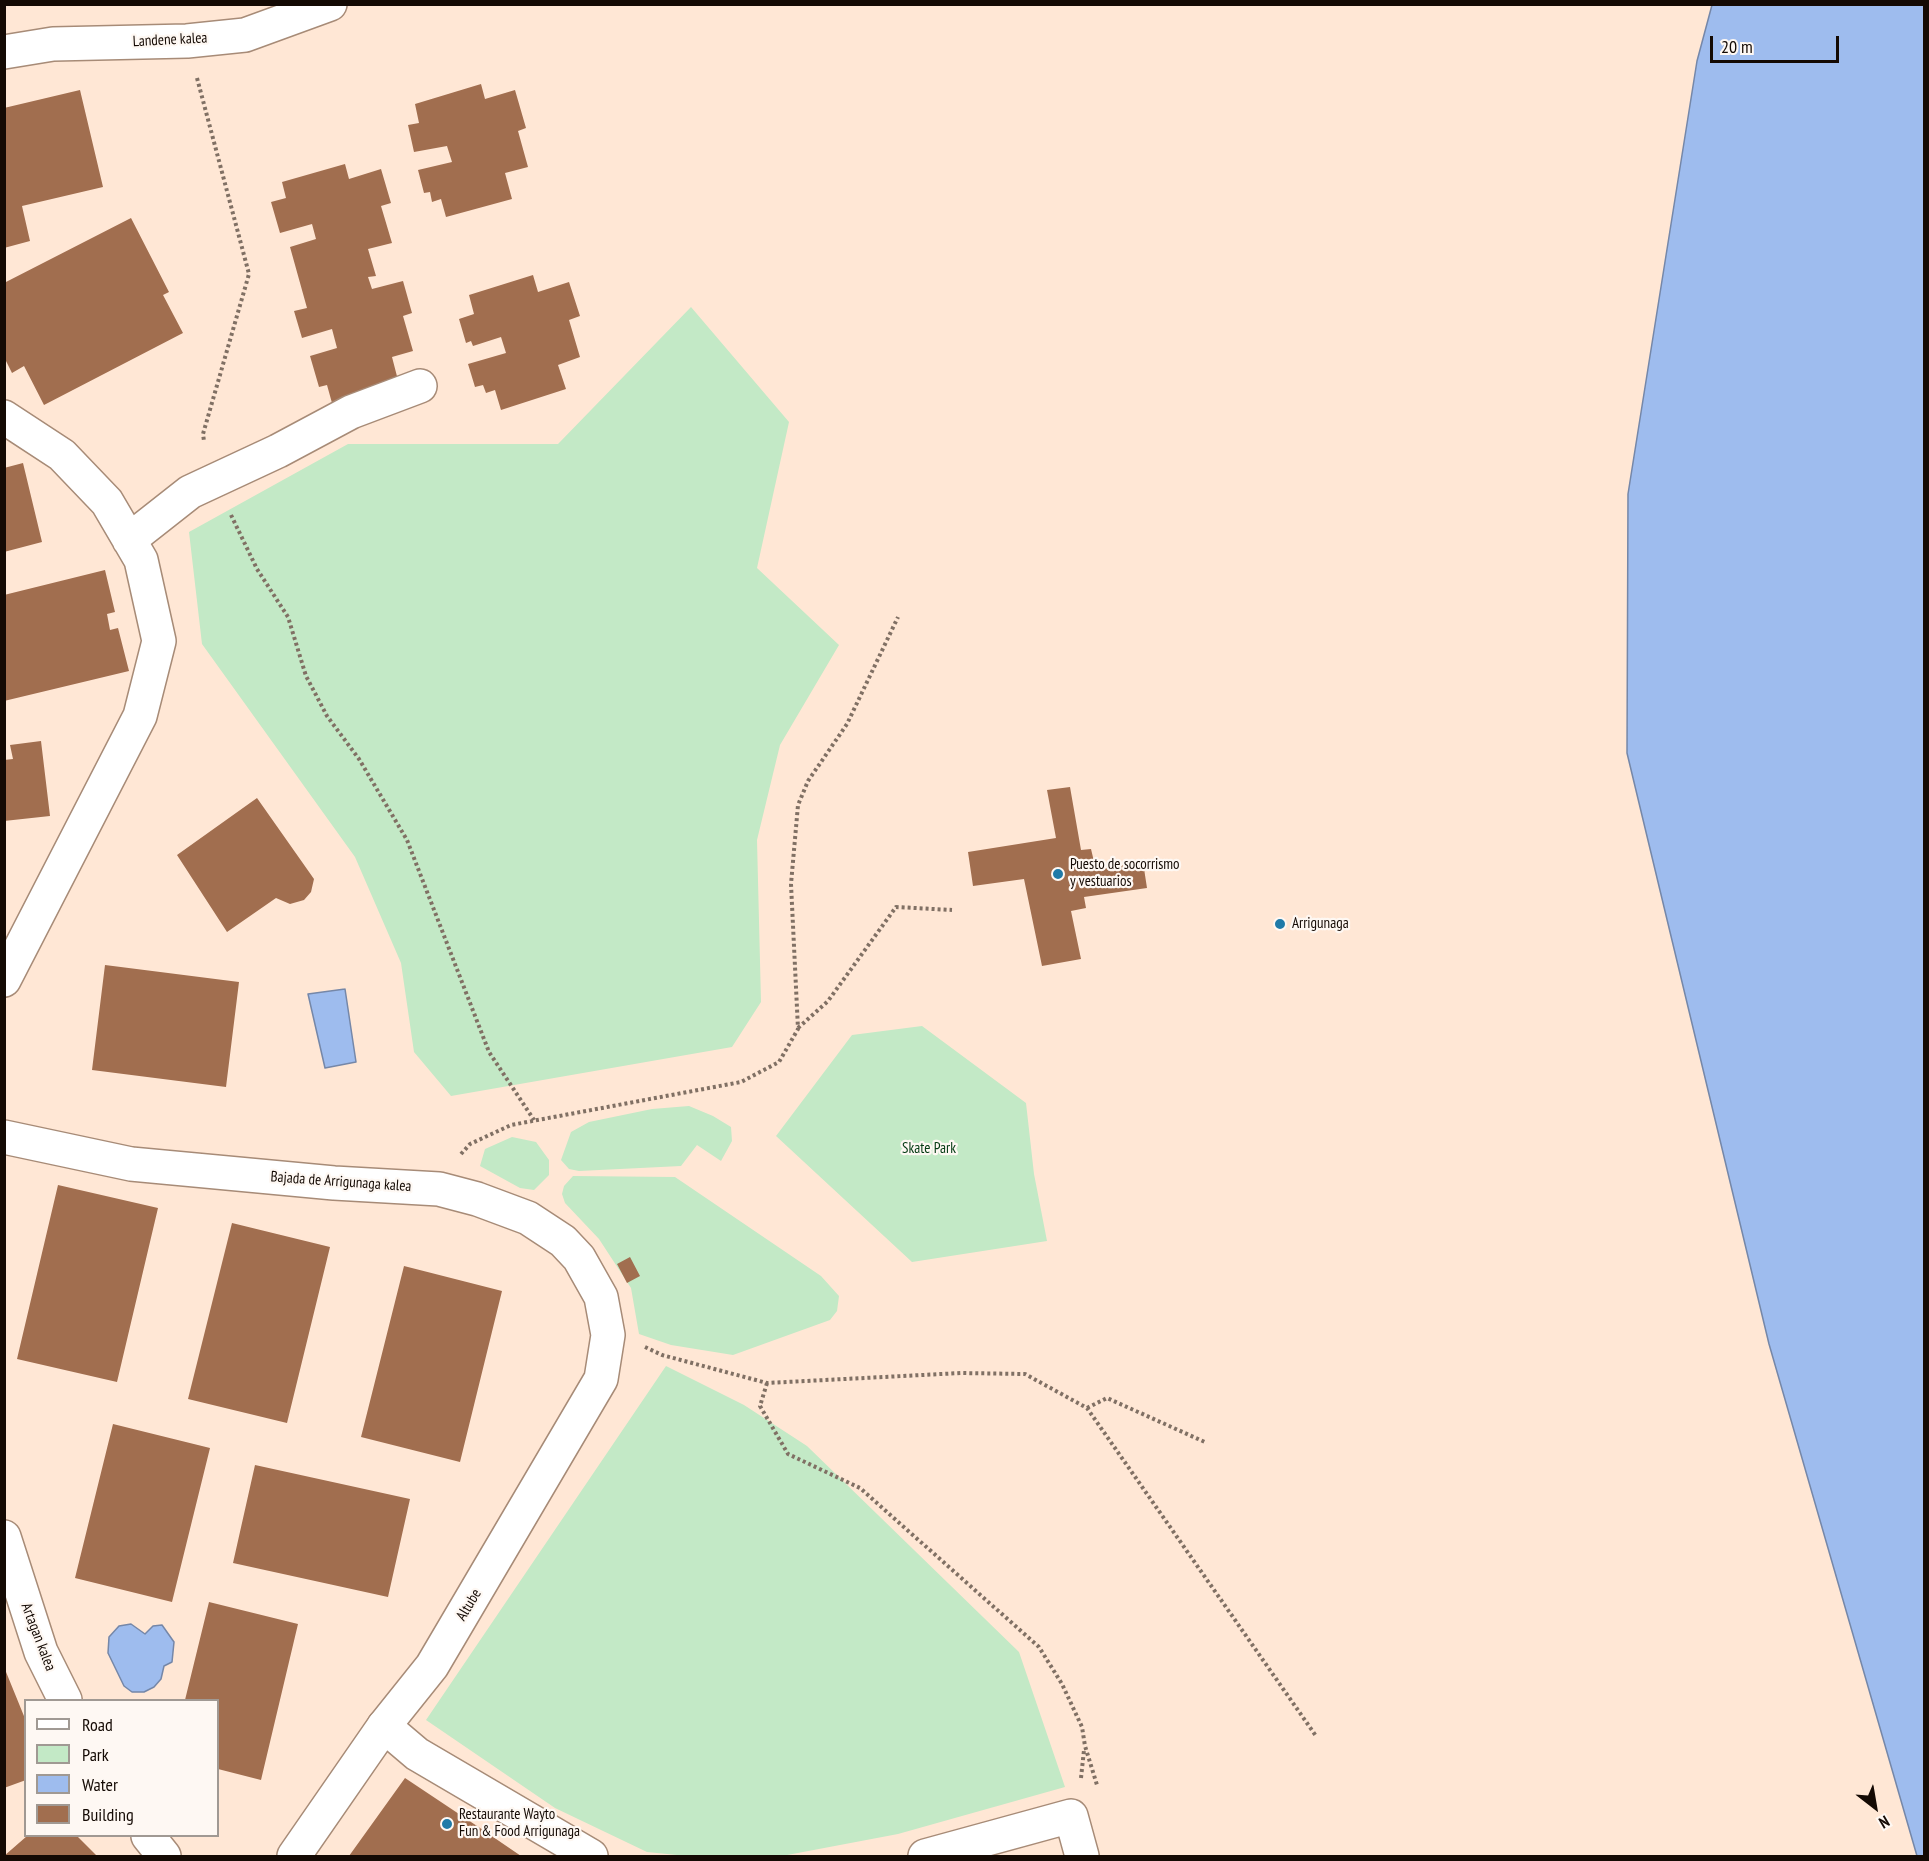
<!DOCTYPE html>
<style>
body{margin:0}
#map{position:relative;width:1929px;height:1861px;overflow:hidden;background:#ffe7d5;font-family:"PT Sans Narrow",sans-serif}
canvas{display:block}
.frame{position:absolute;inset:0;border:6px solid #140a04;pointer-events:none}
.legend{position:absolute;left:24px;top:1699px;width:195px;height:138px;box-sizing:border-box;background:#fef8f3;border:2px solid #a09993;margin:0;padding:8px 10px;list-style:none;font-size:18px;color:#140a04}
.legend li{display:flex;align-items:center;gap:12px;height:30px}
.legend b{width:30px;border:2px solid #a09993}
.north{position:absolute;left:1845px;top:1777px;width:60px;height:60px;-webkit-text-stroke:4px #fef8f3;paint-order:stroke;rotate:149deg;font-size:16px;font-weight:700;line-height:24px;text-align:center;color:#140a04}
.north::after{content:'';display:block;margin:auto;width:21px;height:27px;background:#140a04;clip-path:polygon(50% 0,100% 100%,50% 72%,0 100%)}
.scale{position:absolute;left:1710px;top:36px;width:129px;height:27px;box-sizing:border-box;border:3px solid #140a04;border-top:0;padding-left:8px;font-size:18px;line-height:21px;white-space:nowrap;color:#140a04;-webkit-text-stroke:4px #fef8f3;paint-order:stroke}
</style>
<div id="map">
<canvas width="1929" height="1861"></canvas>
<div class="frame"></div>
<ul class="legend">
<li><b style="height:8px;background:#fff"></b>Road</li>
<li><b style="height:16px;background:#c3e9c6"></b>Park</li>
<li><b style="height:16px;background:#9ebcee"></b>Water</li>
<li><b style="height:16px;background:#a16e4f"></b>Building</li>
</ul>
<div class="north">N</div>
<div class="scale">20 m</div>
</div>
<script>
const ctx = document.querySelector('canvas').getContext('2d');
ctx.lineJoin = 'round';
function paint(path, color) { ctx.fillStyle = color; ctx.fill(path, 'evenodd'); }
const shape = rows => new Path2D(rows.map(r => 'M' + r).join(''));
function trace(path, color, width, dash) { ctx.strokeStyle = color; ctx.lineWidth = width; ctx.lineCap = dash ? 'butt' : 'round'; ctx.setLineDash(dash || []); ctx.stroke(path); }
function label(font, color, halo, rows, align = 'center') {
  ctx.font = font + ' "PT Sans Narrow",sans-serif'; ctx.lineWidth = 4.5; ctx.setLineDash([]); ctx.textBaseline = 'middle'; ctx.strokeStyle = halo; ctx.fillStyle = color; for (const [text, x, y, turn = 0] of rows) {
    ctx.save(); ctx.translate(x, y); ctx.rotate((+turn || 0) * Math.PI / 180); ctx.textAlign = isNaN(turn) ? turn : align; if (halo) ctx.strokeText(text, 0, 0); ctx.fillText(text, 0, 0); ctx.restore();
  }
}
const green = shape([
 [691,307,789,422,757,568,839,645,780,745,757,840,761,1002,732,1047,451,1096,414,1052,401,963,355,857,202,644,189,532,348,444,558,444],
 [922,1026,1026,1103,1034,1174,1047,1241,912,1262,776,1136,852,1035],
 [689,1106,713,1116,731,1127,732,1141,721,1161,697,1145,681,1166,579,1171,569,1169,561,1160,571,1132,589,1122,652,1109],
 [512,1137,536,1142,549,1160,549,1175,534,1190,520,1188,480,1166,485,1149],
 [573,1176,675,1177,821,1276,839,1296,837,1311,830,1320,733,1355,671,1345,639,1334,631,1288,599,1239,565,1203,562,1194,564,1186],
 [666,1366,744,1405,807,1446,1019,1652,1065,1787,898,1834,782,1856,687,1856,647,1852,555,1808,426,1720]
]);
const water = shape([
 [1712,5,1924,5,1924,1856,1917,1856,1769,1344,1627,753,1628,494,1697,61,1712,5],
 [345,989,356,1062,325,1068,308,994,345,989],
 [131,1624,145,1634,153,1626,162,1625,174,1642,172,1662,164,1666,161,1679,154,1687,144,1692,132,1692,124,1686,108,1653,109,1637,119,1626,131,1624]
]);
const building = shape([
 [481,84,485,99,515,90,526,128,518,131,528,167,505,173,512,199,446,217,441,199,432,202,430,192,424,193,418,170,452,162,447,146,414,152,408,125,419,123,415,104],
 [80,90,103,187,22,206,30,241,4,248,4,108],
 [345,164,349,179,381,169,391,203,381,206,392,243,368,249,376,276,368,277,372,289,403,281,412,313,403,316,413,351,392,357,399,384,332,403,327,385,319,387,310,356,337,348,332,329,302,338,294,311,307,308,290,247,316,239,312,224,280,233,271,202,286,198,282,182],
 [131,218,169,292,163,295,183,333,44,405,24,366,12,373,4,357,4,283],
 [533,275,538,292,569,282,580,316,569,320,580,357,558,365,566,389,501,410,495,390,486,393,483,385,475,387,468,364,506,353,501,337,473,346,471,341,466,343,459,319,474,314,469,295],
 [23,463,42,542,4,552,4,468],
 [105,570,115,612,107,614,110,630,118,628,129,671,4,701,4,595],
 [41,741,50,816,4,821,4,760,13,759,10,745],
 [1070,787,1081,850,1091,849,1096,870,1143,862,1147,888,1084,897,1086,908,1071,911,1081,959,1042,966,1024,879,973,886,968,852,1056,838,1047,790],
 [257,798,314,879,311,892,304,900,290,904,276,898,227,932,177,855],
 [105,965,239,982,226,1087,92,1070],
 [58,1185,158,1208,117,1382,17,1359],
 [232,1223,330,1247,287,1423,188,1399],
 [630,1257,640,1276,627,1283,617,1264],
 [404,1266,502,1291,460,1462,361,1437],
 [113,1424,210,1448,172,1602,75,1578],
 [255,1465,410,1499,388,1597,233,1563],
 [209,1602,298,1624,261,1780,218,1769,218,1700,185,1700],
 [4,1667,26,1721,26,1780,4,1788],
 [405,1778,480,1828,521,1856,349,1856],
 [27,1836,77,1836,97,1856,4,1856]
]);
const path = shape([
 [197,78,249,274,203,434,204,441],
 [231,515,257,569,288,617,306,676,327,716,359,759,407,840,489,1052,534,1120],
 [798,1028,828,1001,896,907,952,910],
 [461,1154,470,1144,511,1125,741,1082,779,1062,798,1029,791,884,798,805,808,781,847,724,898,617],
 [645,1347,662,1355,767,1383,961,1373,1025,1374,1087,1408,1316,1736],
 [767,1383,760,1406,788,1454,860,1488,1039,1647,1062,1684,1082,1727,1085,1746,1097,1785],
 [1087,1408,1107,1398,1207,1443],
 [1081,1778,1084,1750]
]);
const street = shape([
 [4,52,53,44,187,41,245,35,330,4],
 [4,417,62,455,107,502,141,560,159,641,140,716,4,980],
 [129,540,190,492,278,451,351,412,420,386],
 [4,1537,41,1652,65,1700],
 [384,1726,417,1754,591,1856],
 [148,1836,164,1856],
 [925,1856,1071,1816,1082,1856]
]);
const secondary = shape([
 [4,1137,131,1164,334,1183,439,1189,477,1199,528,1218,563,1241,579,1258,601,1297,608,1335,601,1379,432,1666,384,1726,294,1856]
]);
const markers = [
 [1058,874,6,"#1f7aa8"],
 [1280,924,6,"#1f7aa8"],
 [447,1824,6,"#1f7aa8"]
];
const streetNames = [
 ["Landene kalea",170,40,-3],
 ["Bajada de Arrigunaga kalea",341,1182,4],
 ["Altube",469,1605,-59],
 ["Artagan kalea",38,1637,69]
];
const poiNames = [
 ["Puesto de socorrismo",1070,865],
 ["y vestuarios",1070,882],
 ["Arrigunaga",1292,924],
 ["Restaurante Wayto",459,1815],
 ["Fun & Food Arrigunaga",459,1832]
];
const parkNames = [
 ["Skate Park",929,1149]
];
paint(green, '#c3e9c6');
paint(water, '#9ebcee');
trace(water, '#7587a8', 1.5);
paint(building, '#a16e4f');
trace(street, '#a78b77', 36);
trace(secondary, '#a78b77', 36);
trace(path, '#807064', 4, [3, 3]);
trace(street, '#fff', 33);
trace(secondary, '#fff', 33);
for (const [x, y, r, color] of markers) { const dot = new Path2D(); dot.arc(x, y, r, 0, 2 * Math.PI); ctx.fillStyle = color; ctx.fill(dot); trace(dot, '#fef8f3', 2); }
label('15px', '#140a04', '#fef8f3', streetNames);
label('15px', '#140a04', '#fef8f3', poiNames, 'left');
label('15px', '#033a12', '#fef8f3', parkNames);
</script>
